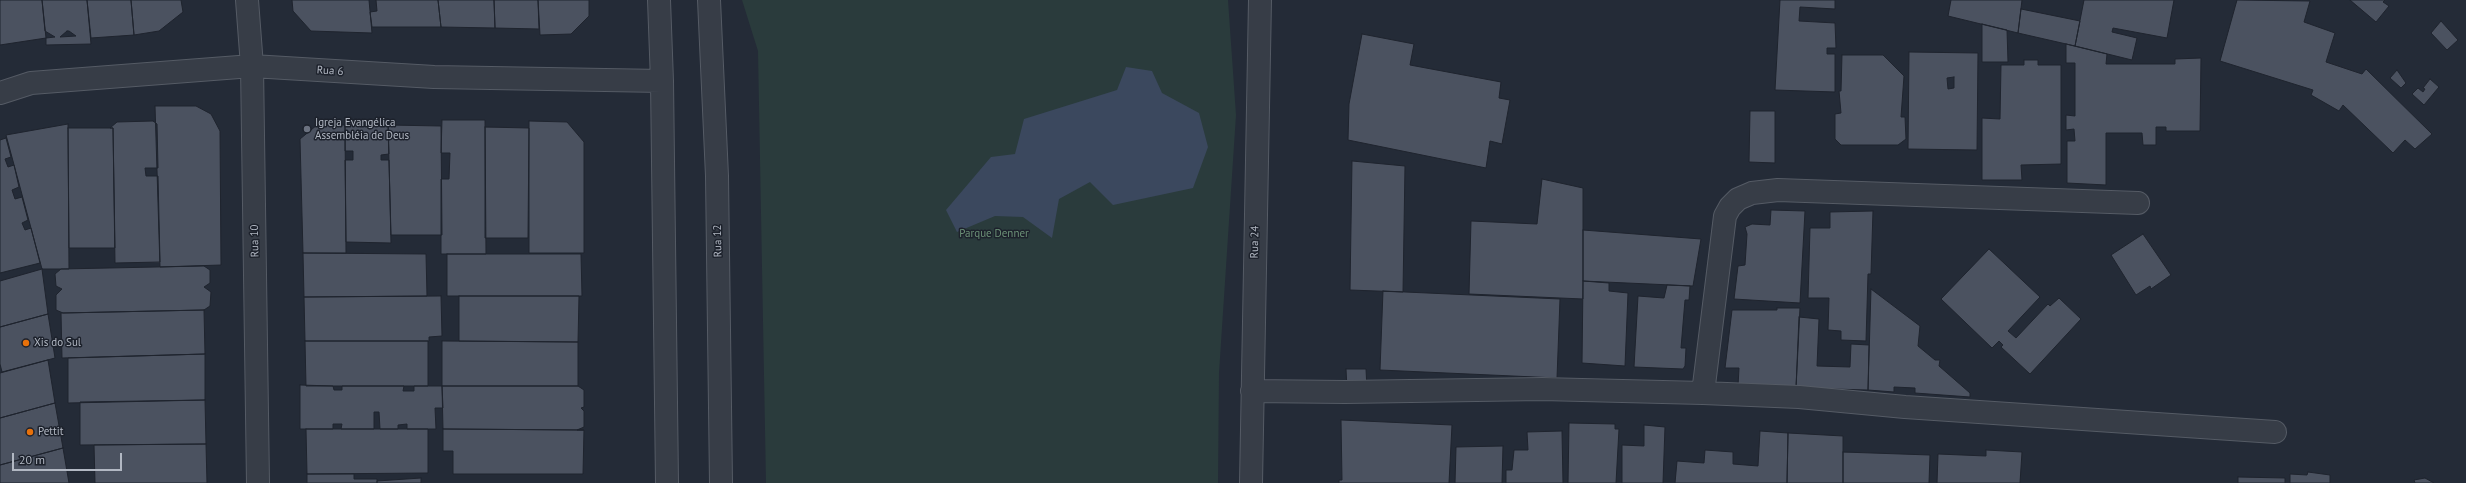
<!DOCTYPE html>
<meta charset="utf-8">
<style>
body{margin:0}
#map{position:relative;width:2466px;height:483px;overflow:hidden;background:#242b37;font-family:"PT Sans",sans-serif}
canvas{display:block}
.scale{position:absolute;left:12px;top:453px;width:110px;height:18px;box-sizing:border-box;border:2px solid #b2b8c3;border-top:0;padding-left:5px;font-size:12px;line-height:14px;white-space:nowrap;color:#b2b8c3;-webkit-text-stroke:3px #1d222c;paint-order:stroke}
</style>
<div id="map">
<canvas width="2466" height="483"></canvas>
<div class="scale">20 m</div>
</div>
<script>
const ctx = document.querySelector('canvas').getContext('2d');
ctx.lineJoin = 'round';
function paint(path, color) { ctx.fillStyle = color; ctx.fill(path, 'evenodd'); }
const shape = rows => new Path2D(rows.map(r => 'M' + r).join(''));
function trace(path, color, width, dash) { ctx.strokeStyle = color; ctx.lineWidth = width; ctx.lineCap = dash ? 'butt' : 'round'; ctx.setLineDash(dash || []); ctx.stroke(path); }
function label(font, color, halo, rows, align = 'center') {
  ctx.font = font + ' "PT Sans",sans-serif'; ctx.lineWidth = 3; ctx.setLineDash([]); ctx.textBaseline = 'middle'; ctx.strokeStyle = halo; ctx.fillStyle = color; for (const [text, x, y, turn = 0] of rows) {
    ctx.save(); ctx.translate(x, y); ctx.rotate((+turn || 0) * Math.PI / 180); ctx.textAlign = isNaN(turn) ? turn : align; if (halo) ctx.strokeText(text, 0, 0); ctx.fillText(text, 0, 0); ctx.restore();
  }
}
const green = shape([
 [742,0,1228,0,1236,115,1219,373,1218,483,766,483,758,51]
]);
const water = shape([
 [1126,67,1152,71,1162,93,1199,113,1208,147,1193,188,1113,205,1090,182,1059,199,1052,238,1023,217,995,216,957,232,946,210,991,157,1015,154,1024,119,1117,90]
]);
const building = shape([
 [0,0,42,0,46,38,0,45,0,0],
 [42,0,87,0,91,44,46,45,46,38,55,37,45,31,42,0],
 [67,31,69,31,76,36,60,37,67,31],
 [87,0,131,0,134,35,91,38,87,0],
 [131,0,181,0,183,12,159,31,134,35,131,0],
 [292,0,369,0,372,33,311,31,293,11,292,0],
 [376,0,438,0,441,27,372,27,370,12,377,11,376,0],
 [438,0,494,0,495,28,441,27,438,0],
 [494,0,538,0,539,29,495,28,494,0],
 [538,0,589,0,589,16,571,34,540,35,538,0],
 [1780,0,1835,0,1835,9,1800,7,1799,21,1835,23,1836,48,1827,48,1827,54,1835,54,1835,92,1775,90,1780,0],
 [1951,0,2022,0,2018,33,1948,16,1951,0],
 [2084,0,2174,0,2167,38,2113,28,2112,32,2137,38,2132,60,2075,46,2084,0],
 [2237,0,2310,1,2304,22,2335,33,2326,62,2362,74,2366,69,2432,134,2415,149,2405,140,2393,153,2343,105,2339,111,2311,95,2313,90,2220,61,2237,0],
 [2350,0,2385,0,2383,2,2389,6,2376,22,2350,0],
 [2021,9,2080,21,2075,46,2018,33,2021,9],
 [2441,21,2458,40,2447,50,2431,33,2441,21],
 [1982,24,2007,30,2008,62,1982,62,1982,24],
 [1362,34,1414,44,1410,65,1501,82,1499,98,1510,100,1502,144,1490,141,1486,168,1348,140,1349,104,1362,34],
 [2066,44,2107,54,2106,64,2175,64,2175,59,2201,58,2200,131,2166,131,2166,127,2156,127,2156,145,2143,145,2142,133,2106,133,2106,185,2067,183,2067,141,2075,141,2074,129,2066,130,2066,115,2075,116,2075,63,2066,63,2066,44],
 [1909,52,1978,53,1977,150,1908,149,1909,52],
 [1954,77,1954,88,1948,89,1947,78,1954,77],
 [1842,55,1883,55,1904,76,1901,117,1905,117,1906,139,1898,145,1841,145,1835,139,1835,114,1841,113,1839,91,1841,91,1842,55],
 [2024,60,2038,60,2038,65,2061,65,2061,164,2021,165,2022,180,1982,180,1982,118,2000,119,2001,65,2024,65,2024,60],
 [2397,70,2406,83,2401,88,2390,78,2397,70],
 [2430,79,2439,87,2424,105,2412,94,2418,88,2423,92,2425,89,2423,88,2430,79],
 [155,106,196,106,211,114,220,131,221,265,160,267,155,106],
 [1750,111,1775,111,1775,163,1749,162,1750,111],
 [388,119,389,154,381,155,381,160,389,160,391,243,346,242,345,160,353,160,353,151,345,151,345,120,388,119],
 [442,120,485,120,486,254,441,254,441,179,449,179,450,153,441,153,442,120],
 [153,121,157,124,158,168,145,168,146,176,158,176,160,262,115,263,113,128,110,128,117,122,153,121],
 [529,121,567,122,584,142,584,253,529,253,529,121],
 [68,124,69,269,42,269,6,135,68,124],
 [317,125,345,125,346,253,303,253,300,139,317,125],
 [388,125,441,126,442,235,391,235,388,125],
 [485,127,529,128,528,238,485,238,485,127],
 [68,128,113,128,115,248,69,248,68,128],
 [6,138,11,157,5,159,8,167,14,165,19,187,12,190,15,199,22,197,28,220,22,223,25,230,31,228,40,263,0,273,0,140,6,138],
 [1352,161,1405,166,1403,292,1350,290,1352,161],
 [1542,179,1583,188,1583,299,1469,294,1471,221,1537,224,1542,179],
 [1771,210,1805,211,1800,303,1734,299,1738,266,1745,265,1747,234,1745,227,1752,224,1770,225,1771,210],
 [1873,211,1871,274,1868,274,1866,341,1841,340,1841,331,1828,330,1829,298,1808,298,1810,228,1830,228,1830,212,1873,211],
 [1583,230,1701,239,1693,286,1583,281,1583,230],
 [2143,234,2171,275,2151,289,2150,286,2136,295,2111,255,2143,234],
 [1989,249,2040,297,2008,331,2016,338,2048,304,2050,306,2059,298,2081,319,2030,374,2001,347,2003,345,1999,341,1992,348,1941,299,1989,249],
 [303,253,426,254,427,296,304,297,303,253],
 [447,254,581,254,582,296,447,296,447,254],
 [204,266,210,270,210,283,204,287,211,292,210,306,204,310,63,313,56,310,56,295,62,289,56,286,55,274,61,269,204,266],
 [42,269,48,314,0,327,0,281,42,269],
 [1583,281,1609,283,1609,291,1628,293,1625,366,1582,363,1583,281],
 [1667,285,1690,286,1689,300,1685,300,1681,348,1686,348,1685,366,1683,369,1634,367,1638,296,1664,298,1667,285],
 [1871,289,1920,326,1918,346,1935,360,1940,360,1939,366,1970,393,1970,397,1915,393,1915,388,1894,387,1894,392,1868,390,1871,289],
 [1383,291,1560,299,1557,378,1380,370,1383,291],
 [441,296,442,336,429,337,429,341,305,341,304,297,441,296],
 [459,296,579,296,578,342,459,341,459,296],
 [1777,308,1800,308,1796,388,1738,386,1739,368,1725,368,1732,310,1777,310,1777,308],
 [204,310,205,354,62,358,61,313,204,310],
 [48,314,55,358,2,372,0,364,0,327,48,314],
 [1799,317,1819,319,1817,366,1850,367,1851,344,1869,345,1868,390,1796,388,1799,317],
 [305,341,428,341,428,386,306,386,305,341],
 [442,341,578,342,578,386,442,386,442,341],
 [205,354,205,400,68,403,68,358,205,354],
 [48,360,55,403,0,418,0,373,48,360],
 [1346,369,1366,369,1367,389,1347,389,1346,369],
 [300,385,333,386,334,390,342,390,342,386,404,386,403,391,414,391,414,386,442,386,443,408,435,408,436,429,407,429,407,424,398,425,398,429,380,429,379,412,374,412,374,429,341,429,342,424,333,424,333,429,300,429,300,385],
 [442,386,578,386,584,390,584,407,581,408,584,411,584,427,577,430,584,430,443,429,442,386],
 [205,400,206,444,80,445,80,402,205,400],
 [55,403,63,448,0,465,0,418,55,403],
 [1341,420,1452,425,1449,483,1339,483,1339,480,1342,480,1341,420],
 [1569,423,1615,424,1615,429,1619,429,1616,483,1568,483,1569,423],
 [1644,425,1665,427,1663,483,1622,483,1622,445,1644,446,1644,425],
 [306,429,428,429,428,473,307,474,306,429],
 [443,429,584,430,583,474,453,474,453,451,443,451,443,429],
 [1562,431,1563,483,1506,483,1506,470,1512,470,1514,450,1528,450,1527,432,1562,431],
 [1760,431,1788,433,1787,483,1675,483,1677,461,1704,463,1705,450,1733,452,1733,464,1758,466,1760,431],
 [1788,433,1843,436,1843,483,1787,483,1788,433],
 [206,444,207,483,95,483,94,445,206,444],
 [1503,446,1502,483,1455,483,1456,447,1503,446],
 [63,448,69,483,0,483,0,465,63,448],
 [1986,450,2022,452,2020,483,1937,483,1938,454,1986,456,1986,450],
 [1843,452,1930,455,1929,483,1843,483,1843,452],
 [2308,472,2330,475,2330,483,2290,483,2290,474,2307,475,2308,472],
 [307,474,354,474,354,479,377,479,377,483,307,483,307,474],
 [2238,477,2285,478,2285,483,2238,483,2238,477],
 [421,478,421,483,377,483,377,481,421,478],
 [2425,478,2434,483,2415,483,2414,480,2425,478]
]);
const minor = shape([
 [247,0,252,66,258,483],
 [659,0,662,81,667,483],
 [709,0,717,176,721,483],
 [0,93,31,83,252,66,434,77,662,81],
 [1252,391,1345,392,1542,389,1703,393,1799,397,1905,407,2275,432],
 [1703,393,1725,216,1730,207,1738,199,1752,193,1778,190,2138,203],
 [1251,483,1260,0]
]);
const markers = [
 [307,129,4,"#6b7280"],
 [26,343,4,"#e8710a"],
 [30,432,4,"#e8710a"]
];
const streetNames = [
 ["Rua 6",330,71,4],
 ["Rua 10",255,241,-91],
 ["Rua 12",718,241,-91],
 ["Rua 24",1255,242,-89]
];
const poiNames = [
 ["Igreja Evangélica",315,123],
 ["Assembléia de Deus",315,136],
 ["Xis do Sul",34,343],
 ["Pettit",38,432]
];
const parkNames = [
 ["Parque Denner",994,234]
];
paint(green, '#2a3b3c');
paint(water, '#3b485e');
paint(building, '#4b5260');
trace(building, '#1f242e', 1);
trace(minor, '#555b65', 24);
trace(minor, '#373d47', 22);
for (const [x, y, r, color] of markers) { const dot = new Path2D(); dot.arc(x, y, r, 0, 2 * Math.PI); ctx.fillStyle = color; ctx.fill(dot); trace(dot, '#1d222c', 1.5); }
label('11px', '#b2b8c3', '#1d222c', streetNames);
label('11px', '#b2b8c3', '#1d222c', poiNames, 'left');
label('11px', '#6c9177', '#1d222c', parkNames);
</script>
